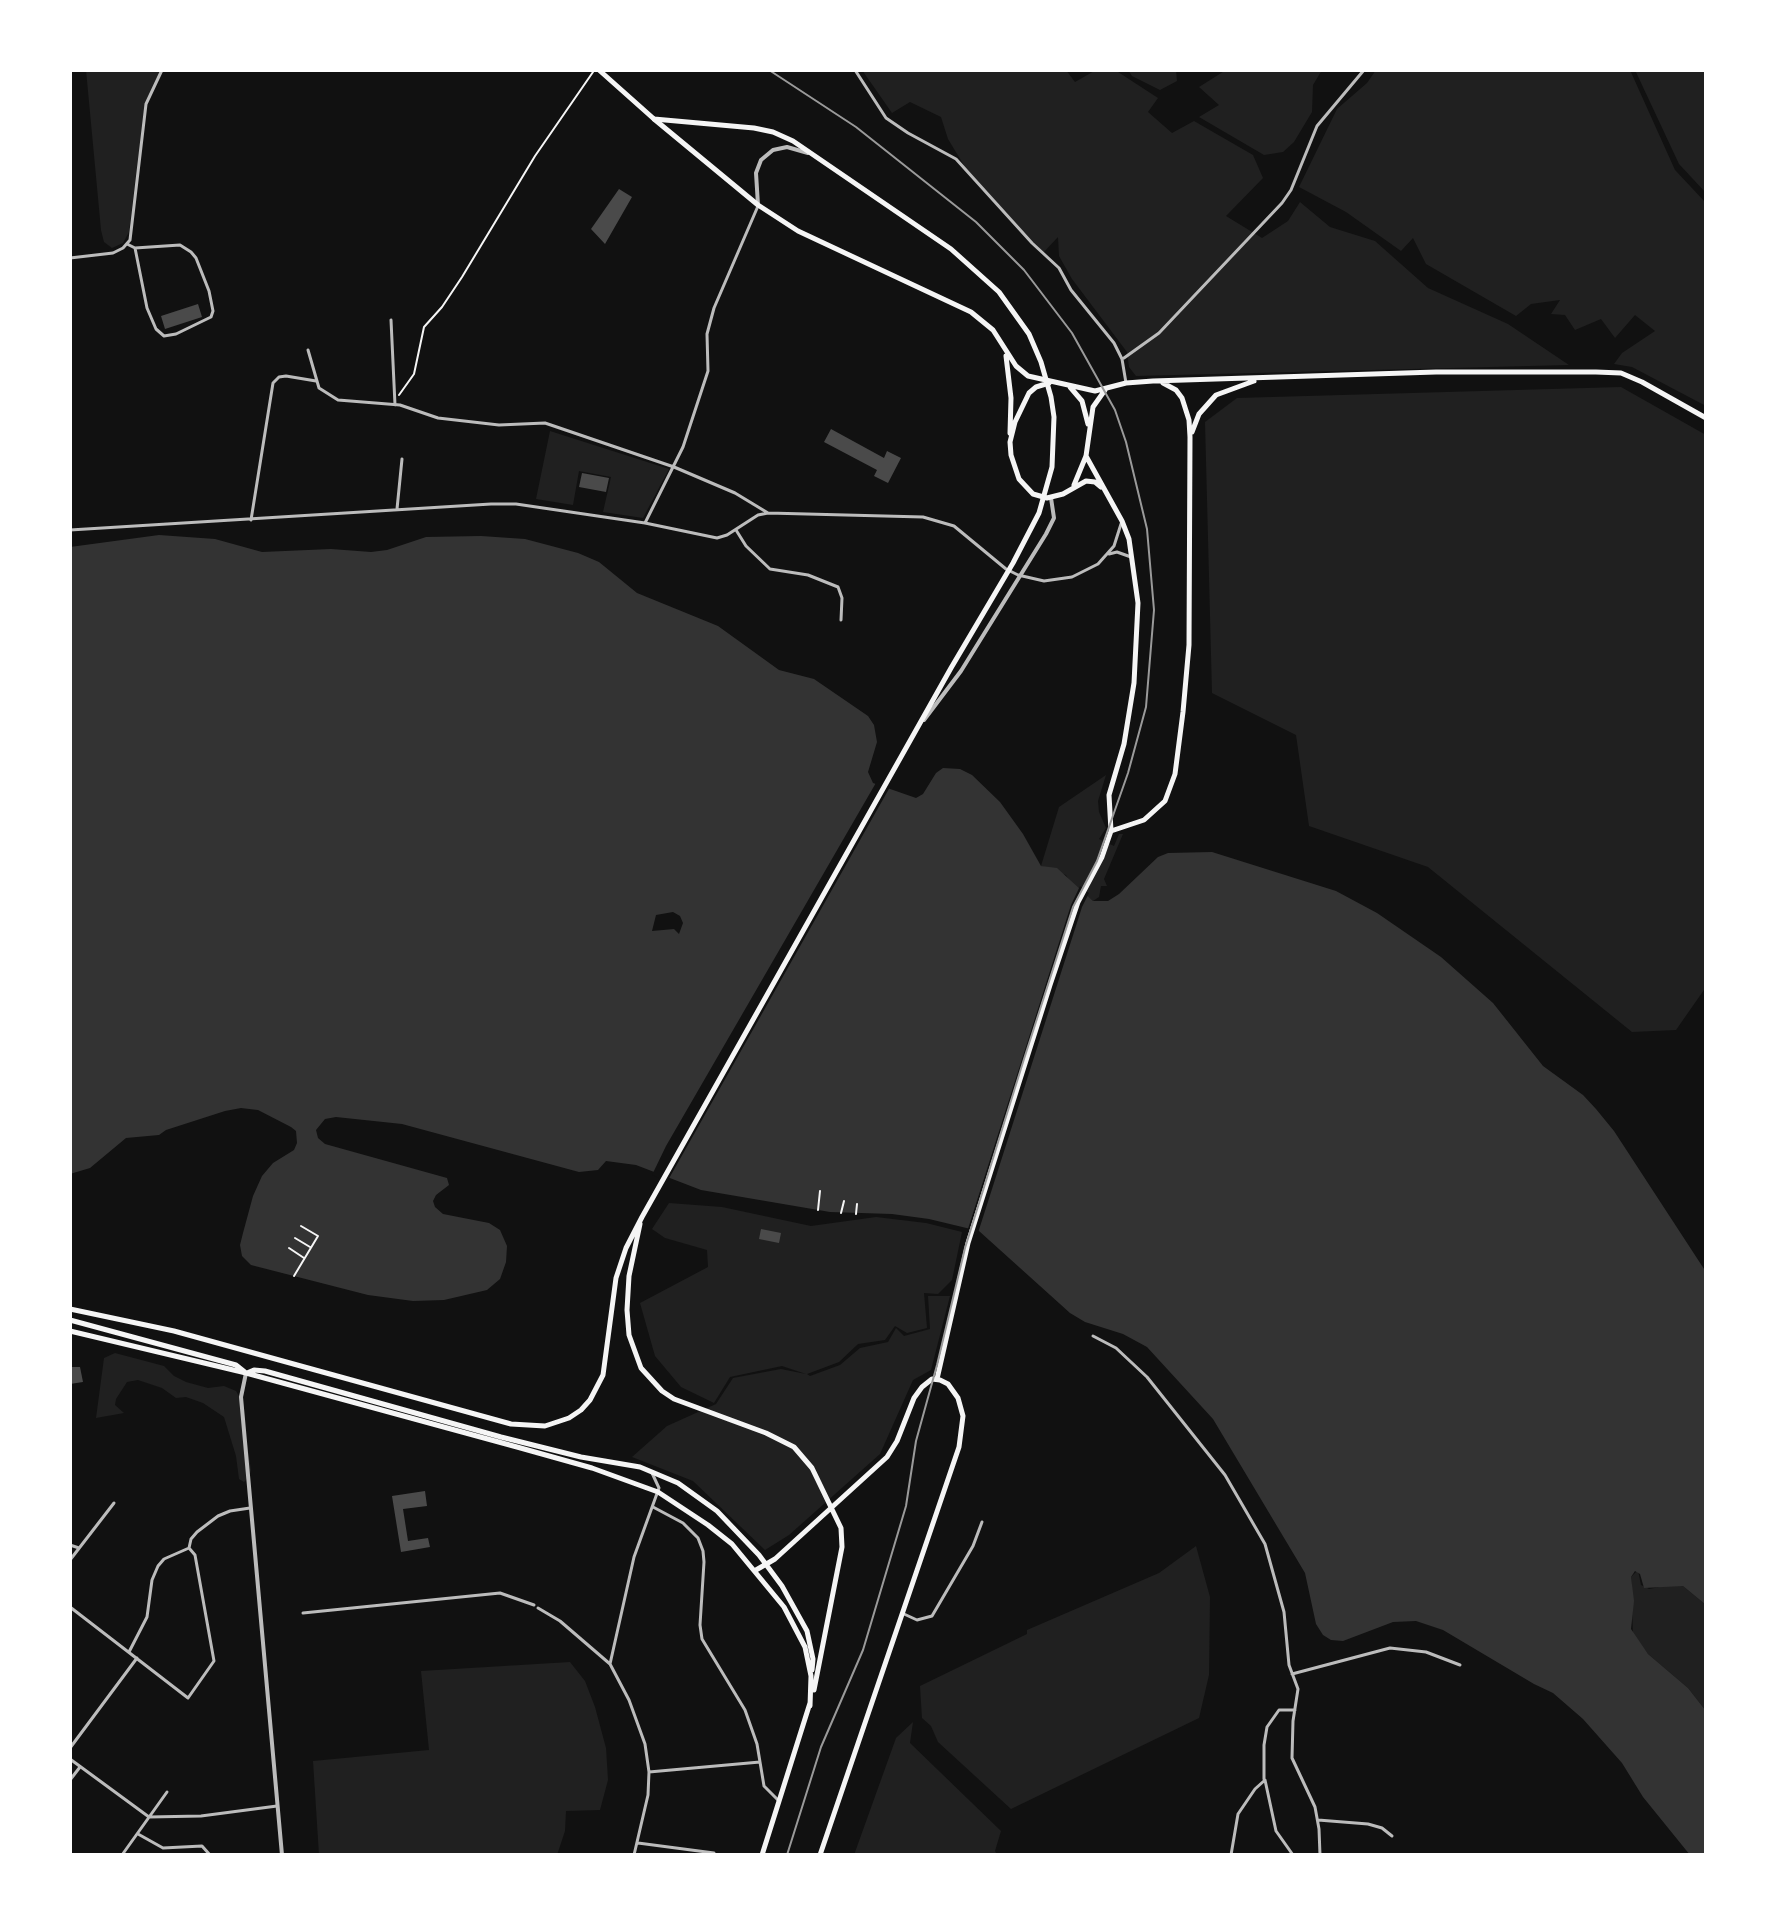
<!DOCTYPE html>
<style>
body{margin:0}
#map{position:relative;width:1776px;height:1925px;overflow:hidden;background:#111;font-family:Overpass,sans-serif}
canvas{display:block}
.frame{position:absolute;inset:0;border:72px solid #fff;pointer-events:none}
</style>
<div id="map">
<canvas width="1776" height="1925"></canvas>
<div class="frame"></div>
</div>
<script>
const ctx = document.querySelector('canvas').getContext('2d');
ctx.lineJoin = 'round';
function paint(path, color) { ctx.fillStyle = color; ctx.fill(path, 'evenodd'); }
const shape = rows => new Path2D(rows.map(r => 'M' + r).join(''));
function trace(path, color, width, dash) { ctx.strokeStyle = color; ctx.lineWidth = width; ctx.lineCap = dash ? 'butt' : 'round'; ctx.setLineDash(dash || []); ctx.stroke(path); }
const green = shape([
 [86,70,162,70,144,109,129,232,123,243,112,248,104,242,101,230],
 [862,70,1066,70,1075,82,1096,70,1115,70,1158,98,1148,112,1172,133,1194,121,1253,155,1263,178,1226,216,1262,238,1288,221,1300,202,1330,227,1375,241,1428,288,1508,324,1569,365,1136,376,1129,367,1127,352,1072,279,1059,256,1058,237,1043,253,965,167,948,139,941,117,910,102,892,113],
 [1128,70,1176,70,1177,81,1160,90,1132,76],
 [1226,70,1322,70,1313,85,1312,112,1294,142,1283,152,1264,155,1199,117,1219,105,1199,87],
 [1376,70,1630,70,1675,170,1706,203,1706,406,1632,367,1614,364,1622,353,1655,331,1635,315,1615,338,1601,319,1575,330,1565,315,1551,314,1560,300,1531,304,1516,316,1426,264,1413,238,1401,251,1346,212,1299,187,1337,109,1367,83],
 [1635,70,1706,70,1706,193,1679,164],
 [1621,387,1706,435,1706,987,1676,1030,1632,1032,1428,867,1309,826,1296,735,1212,693,1205,422,1237,398],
 [550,431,669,469,643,518,603,512,611,477,579,471,573,505,536,499],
 [1106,775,1098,801,1099,812,1106,828,1099,839,1114,846,1119,834,1123,834,1104,879,1107,886,1101,886,1099,897,1093,901,1071,884,1066,875,1041,866,1059,807],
 [669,1203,722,1207,811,1226,876,1217,926,1223,962,1232,952,1280,938,1294,924,1293,927,1328,907,1333,895,1326,885,1340,858,1344,839,1362,807,1374,810,1376,840,1365,860,1348,888,1342,896,1328,904,1336,930,1329,928,1296,950,1296,931,1370,913,1380,880,1454,789,1535,765,1550,693,1481,632,1457,667,1426,716,1404,733,1378,781,1369,806,1374,782,1366,730,1377,714,1403,681,1387,655,1356,640,1303,708,1267,707,1250,665,1238,652,1229],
 [115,1353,164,1366,174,1376,186,1382,208,1388,224,1386,236,1391,240,1398,251,1470,249,1477,244,1482,239,1479,236,1456,224,1417,203,1403,186,1397,176,1398,162,1388,138,1380,127,1382,116,1399,115,1405,124,1413,96,1418,104,1358],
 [1196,1546,1210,1597,1209,1675,1199,1718,1011,1809,938,1742,931,1726,922,1718,920,1686,1027,1634,1027,1630,1159,1573],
 [1638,1570,1641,1585,1649,1589,1671,1585,1683,1586,1706,1605,1706,1711,1688,1688,1648,1654,1633,1636,1631,1577],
 [570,1662,585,1681,595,1707,606,1748,608,1780,600,1810,566,1811,565,1831,557,1855,319,1855,313,1761,429,1750,421,1671],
 [913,1722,910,1743,1001,1831,995,1851,997,1855,854,1855,896,1738]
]);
const water = shape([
 [159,535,215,539,262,552,331,549,371,552,387,550,426,537,481,536,525,539,578,553,599,562,637,593,718,626,779,670,814,679,868,716,874,725,877,742,868,772,873,783,916,798,923,794,936,773,943,768,960,769,972,775,1000,802,1023,834,1041,866,1057,868,1093,901,1108,901,1119,894,1158,857,1168,853,1212,852,1336,891,1377,913,1441,957,1493,1003,1543,1066,1583,1095,1596,1109,1614,1131,1706,1272,1706,1605,1683,1586,1644,1588,1640,1574,1635,1571,1631,1577,1634,1601,1631,1629,1648,1654,1688,1688,1706,1711,1706,1855,1690,1855,1643,1797,1622,1763,1583,1719,1553,1693,1534,1684,1443,1630,1416,1621,1393,1622,1343,1641,1331,1640,1323,1635,1316,1624,1305,1573,1213,1419,1147,1347,1123,1334,1085,1322,1070,1313,979,1231,929,1219,892,1214,830,1212,701,1190,636,1165,606,1161,598,1170,579,1172,402,1124,336,1117,325,1119,316,1130,318,1138,325,1144,447,1178,449,1185,436,1195,433,1201,435,1207,443,1214,489,1223,500,1230,507,1246,506,1262,500,1279,487,1290,444,1300,413,1301,368,1295,251,1265,242,1256,240,1245,243,1233,253,1196,262,1176,273,1163,294,1150,297,1143,296,1131,291,1127,258,1110,241,1108,225,1111,166,1130,159,1135,126,1138,90,1168,70,1174,70,547],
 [673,912,680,916,683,923,679,934,674,929,652,931,656,915]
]);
const pier = shape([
 [877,781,890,787,667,1182,652,1175,666,1146],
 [1080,886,1089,893,1082,907,977,1236,967,1232,1071,905]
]);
const building = shape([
 [619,189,632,197,605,244,591,229],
 [198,304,202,317,165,329,161,316],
 [831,429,884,458,887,451,901,458,888,483,874,476,877,470,824,442],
 [582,473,609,478,606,492,579,487],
 [761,1229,781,1233,779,1243,759,1239],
 [70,1367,80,1367,83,1382,70,1384],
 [425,1491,427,1506,403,1509,408,1541,428,1538,430,1547,401,1552,392,1496]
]);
const path = shape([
 [399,395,414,374,424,327,442,307,462,277,535,156,593,72],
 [818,1210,820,1191],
 [841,1213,844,1201],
 [856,1214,857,1204],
 [295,1238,310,1247],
 [289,1248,304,1258],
 [294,1276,318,1236,301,1226]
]);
const minor = shape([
 [855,70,886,118,908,133,956,159,1032,243,1059,268,1071,290,1114,343,1122,359,1126,383],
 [127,244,135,248,180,245,191,252,196,258,209,291,213,311,211,317,176,334,164,336,156,329,147,308,135,248],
 [70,258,113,253,123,248,130,240,146,104,162,70],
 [391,320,395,405],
 [308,350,319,388,338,400,400,405,438,418,499,425,545,423,674,467,735,493,768,513],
 [1124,358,1159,333,1282,203,1291,190,1317,126,1364,70],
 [397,509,402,459],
 [251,520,273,383,279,377,286,376,316,381],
 [645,523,683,447,708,371,707,334,714,308,758,206],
 [70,530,491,504,516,504,645,523,717,538,727,535,758,515,768,513,923,517,954,526,1006,569,1018,575,1044,581,1072,577,1098,564,1114,546,1121,524],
 [736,530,746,546,770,569,808,575,838,587,842,598,841,620],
 [1109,554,1117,552,1131,557],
 [1093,1336,1116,1348,1147,1377,1225,1475,1265,1544,1284,1612,1289,1665,1298,1689,1293,1721,1292,1758,1315,1807,1319,1829,1320,1855],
 [653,1507,683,1523,698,1538,703,1551,704,1562,700,1625,702,1639,745,1710,757,1744,764,1786,779,1801],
 [70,1545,79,1548],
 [70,1560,114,1503],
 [70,1607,188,1698,214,1661,195,1555,189,1548],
 [538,1608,560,1621,610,1664,629,1700,645,1744,649,1772,648,1795,634,1855],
 [303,1613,500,1593,534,1605],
 [904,1614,917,1620,932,1616,973,1546,982,1522],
 [129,1652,147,1617,152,1580,158,1566,164,1559,189,1548,191,1539,197,1532,218,1516,230,1511,250,1508],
 [610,1664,634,1557,659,1488,652,1473],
 [1292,1674,1390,1648,1426,1652,1460,1665],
 [70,1748,137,1658],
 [70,1759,149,1817,201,1816,277,1806],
 [649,1772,760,1762],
 [1264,1779,1264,1745,1267,1727,1279,1710,1295,1710],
 [70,1780,80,1767],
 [1318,1820,1368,1824,1382,1828,1392,1836],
 [138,1834,163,1848,202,1846,210,1855],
 [638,1843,714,1853],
 [122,1855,167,1792],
 [1231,1855,1238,1814,1255,1789,1265,1780,1276,1831,1293,1855]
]);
const tertiary = shape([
 [758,205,756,173,761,160,773,150,787,147,808,153],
 [924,720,961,671,1046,534,1054,518,1051,498],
 [246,1373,241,1397,282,1855]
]);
const secondary = shape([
 [654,119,758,205,798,231,971,312,993,330,1016,366,1028,376,1095,391,1126,383,1153,381,1436,372,1596,372,1621,373,1642,382,1706,418],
 [1006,356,1011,398,1010,433],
 [1049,383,1036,387,1029,393,1015,422,1010,442,1011,455,1019,479,1033,494,1047,498,1063,494,1086,481,1095,482,1101,487],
 [1070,387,1082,401,1088,424],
 [1192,432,1199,414,1216,395,1254,381],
 [1086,456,1122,521,1129,539,1138,603,1134,683,1124,744,1109,795,1111,831],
 [1074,485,1086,456,1093,407,1105,390],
 [1111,831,1144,820,1165,801,1175,774,1183,712,1189,645,1190,437,1189,420,1182,398,1176,390,1163,383],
 [937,1379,968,1243,1050,985,1078,902,1102,857,1111,831]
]);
const primary = shape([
 [640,1224,629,1276,627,1310,629,1335,641,1368,662,1391,674,1399,766,1433,794,1447,812,1468,841,1528,842,1547,814,1690],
 [70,1309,174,1331,511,1424,545,1426,569,1418,581,1410,590,1400,603,1375,616,1278,626,1248,642,1217,951,668,1013,563,1039,513,1052,467,1054,417,1051,397,1041,362,1029,334,999,292,951,249,793,141,773,132,754,128,654,119,599,70],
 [70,1320,236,1365,246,1373],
 [70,1331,246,1373,517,1447,592,1468,658,1492,708,1525,732,1544,784,1607,805,1647,811,1676,810,1706],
 [247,1373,254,1370,265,1371,501,1437,581,1457,640,1467,678,1483,717,1511,759,1555,782,1586,807,1631,813,1659,812,1670],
 [756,1570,775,1559,887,1457,897,1441,914,1398,922,1387,932,1379,940,1380,948,1384,958,1398,963,1416,959,1447,820,1855],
 [762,1855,810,1703]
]);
const rail = shape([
 [769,70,856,127,976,222,1024,270,1072,333,1115,410,1126,442,1147,529,1154,610,1146,707,1128,773,1097,861,1073,907,1024,1059,965,1248,937,1365,916,1441,906,1506,863,1650,821,1747,787,1855]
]);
paint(green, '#202020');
paint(water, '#333');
paint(pier, '#111');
paint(building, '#4a4a4a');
trace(path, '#f5f5f5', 2);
trace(minor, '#bcbcbc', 3);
trace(tertiary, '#bcbcbc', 4);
trace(secondary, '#f5f5f5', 5);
trace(primary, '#f5f5f5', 5);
trace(rail, '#9a9a9a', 2);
</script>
